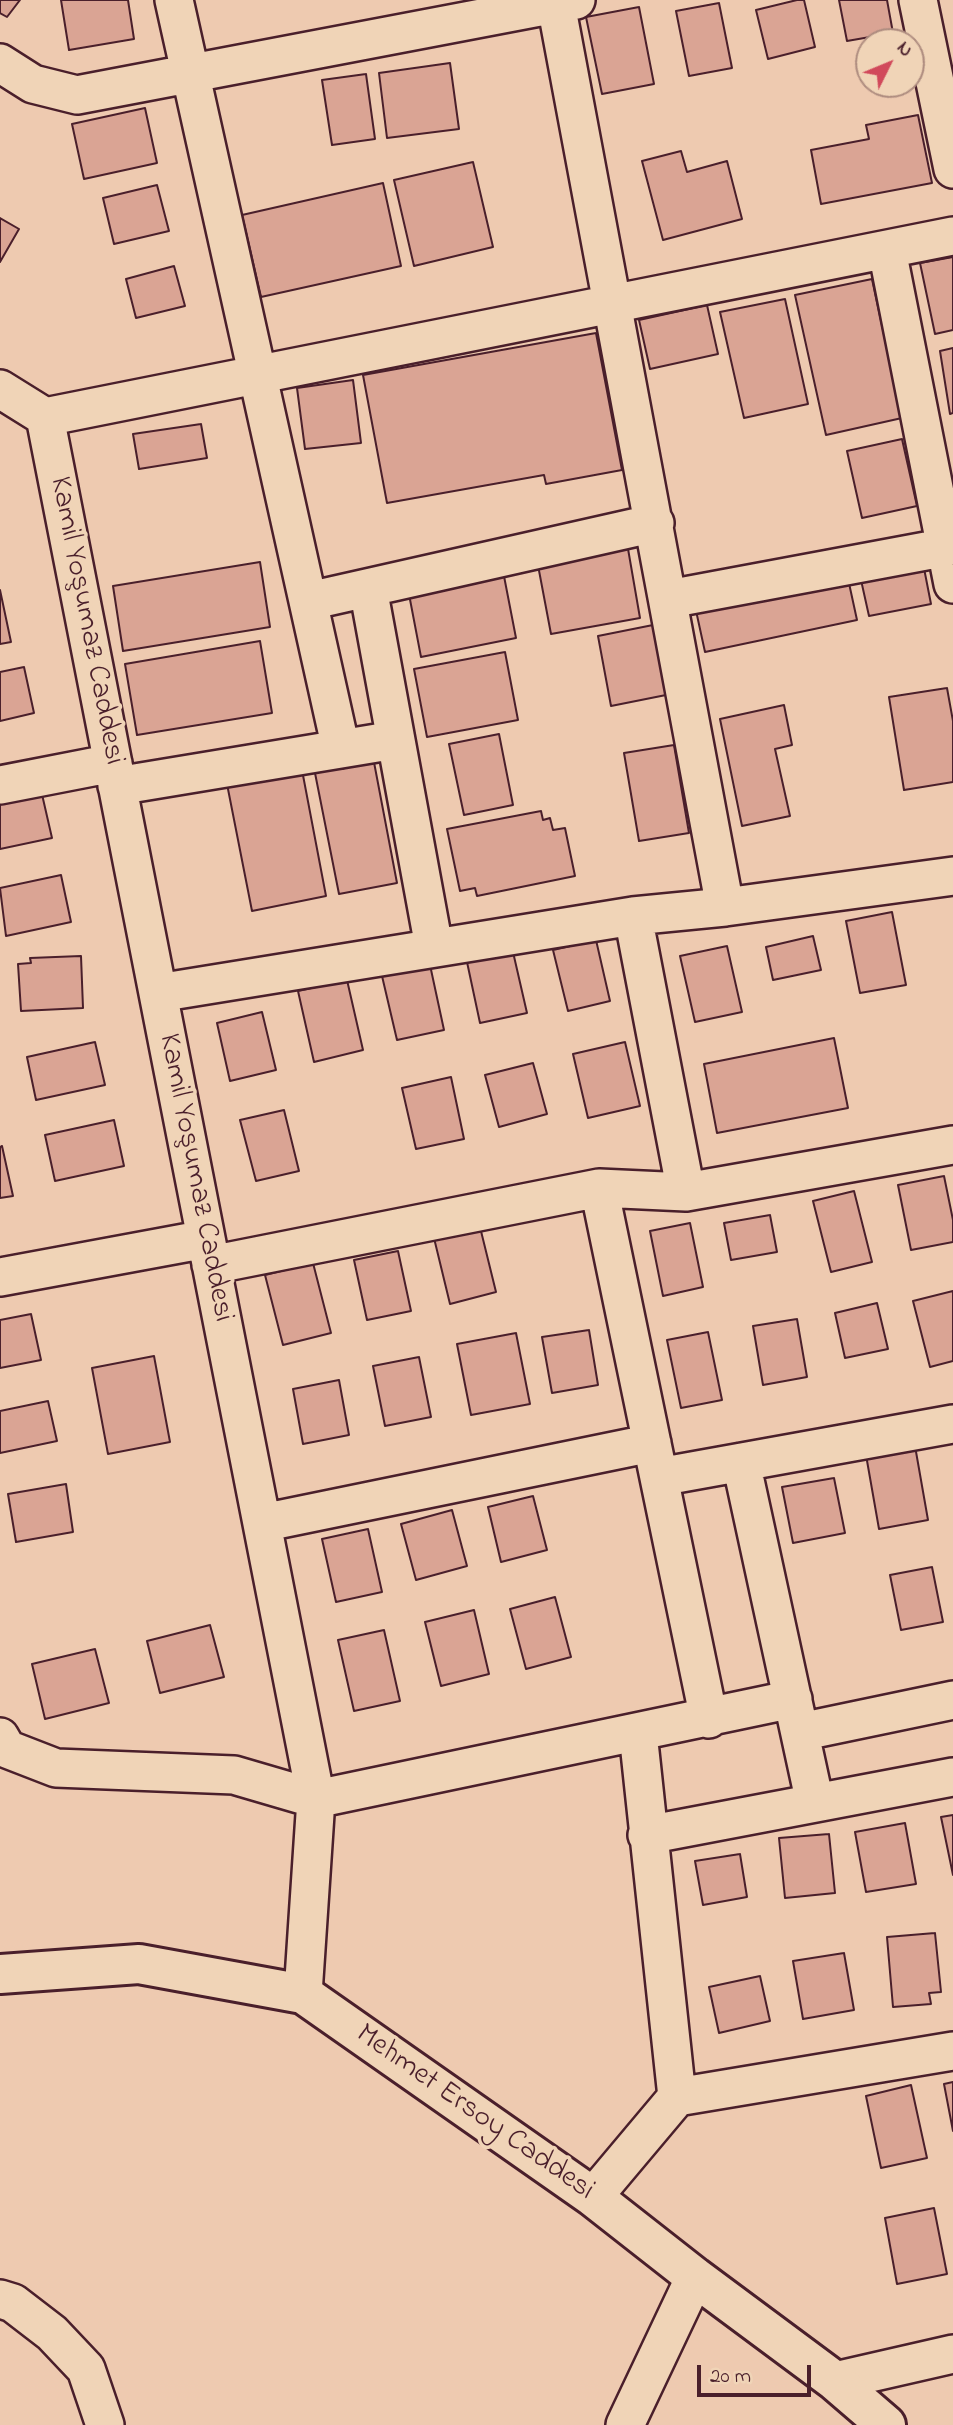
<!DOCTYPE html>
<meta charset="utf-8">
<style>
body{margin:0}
#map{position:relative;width:953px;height:2425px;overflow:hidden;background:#eecab0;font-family:"Indie Flower",sans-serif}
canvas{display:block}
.north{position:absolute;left:855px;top:28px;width:70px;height:70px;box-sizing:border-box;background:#f0d4b7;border:2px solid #ae8c7f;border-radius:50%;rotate:47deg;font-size:19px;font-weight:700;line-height:28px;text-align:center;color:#4a1f2b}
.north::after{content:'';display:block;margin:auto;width:24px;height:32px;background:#d1495b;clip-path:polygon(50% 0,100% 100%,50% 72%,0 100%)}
.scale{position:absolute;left:697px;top:2365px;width:114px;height:32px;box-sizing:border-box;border:4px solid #4a1f2b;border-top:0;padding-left:9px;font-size:21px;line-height:24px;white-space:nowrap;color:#4a1f2b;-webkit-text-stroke:5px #f0d4b7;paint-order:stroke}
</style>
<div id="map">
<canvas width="953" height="2425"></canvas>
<div class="north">N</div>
<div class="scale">20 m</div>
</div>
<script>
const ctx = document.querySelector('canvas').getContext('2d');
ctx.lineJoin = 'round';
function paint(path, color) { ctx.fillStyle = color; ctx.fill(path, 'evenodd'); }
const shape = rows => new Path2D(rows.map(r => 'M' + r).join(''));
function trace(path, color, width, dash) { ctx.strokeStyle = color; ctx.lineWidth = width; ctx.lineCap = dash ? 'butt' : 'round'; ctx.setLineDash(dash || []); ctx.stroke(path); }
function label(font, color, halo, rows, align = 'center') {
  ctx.font = font + ' "Indie Flower",sans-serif'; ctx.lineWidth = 7; ctx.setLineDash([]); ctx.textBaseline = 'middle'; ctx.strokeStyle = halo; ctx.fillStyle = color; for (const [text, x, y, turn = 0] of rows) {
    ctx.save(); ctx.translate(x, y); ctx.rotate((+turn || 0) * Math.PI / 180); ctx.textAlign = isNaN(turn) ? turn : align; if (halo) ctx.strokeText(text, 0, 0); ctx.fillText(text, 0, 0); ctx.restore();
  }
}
const building = shape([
 [0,0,20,0,7,17,0,13,0,0],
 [61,0,128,0,134,39,69,50,61,0],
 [797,0,804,0,815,47,768,59,756,10,797,0],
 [839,0,887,0,893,33,847,41,839,0],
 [719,3,732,68,689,76,676,11,719,3],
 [639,7,654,84,602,94,586,17,639,7],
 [450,63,459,129,387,138,379,73,450,63],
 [366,74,375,139,332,145,322,80,366,74],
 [145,108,157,163,84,179,72,124,145,108],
 [918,115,932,183,821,204,811,150,869,139,866,125,918,115],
 [681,151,687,172,727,161,742,219,663,240,642,161,681,151],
 [473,162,493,247,414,266,394,180,473,162],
 [383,183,401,266,261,297,242,215,383,183],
 [157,185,169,231,114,244,103,198,157,185],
 [0,218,19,229,0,262,0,218],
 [953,257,953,330,935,334,920,263,953,257],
 [174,266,185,306,136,318,126,279,174,266],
 [872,279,902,418,826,435,795,295,872,279],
 [785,299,808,404,744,418,720,312,785,299],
 [707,305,718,354,650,369,639,320,707,305],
 [596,333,622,470,546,484,544,475,387,503,363,375,596,333],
 [953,348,953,413,950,414,940,351,953,348],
 [353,380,361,443,305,449,297,388,353,380],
 [201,424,207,458,139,469,133,434,201,424],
 [902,439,917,506,862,518,847,451,902,439],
 [627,543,640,618,551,634,537,560,627,543],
 [922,558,931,604,869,616,859,571,922,558],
 [260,562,270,627,123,651,113,586,260,562],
 [503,571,516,638,421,657,408,589,503,571],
 [847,574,857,620,705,652,695,606,847,574],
 [0,590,11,642,0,644,0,590],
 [653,625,666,695,611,706,598,636,653,625],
 [260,641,272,713,137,735,125,664,260,641],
 [505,652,518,720,427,737,414,669,505,652],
 [24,667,34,713,0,721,0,672,24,667],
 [947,688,953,721,953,782,904,790,889,697,947,688],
 [784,705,792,745,775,749,790,816,742,826,720,719,784,705],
 [499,734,513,805,464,815,449,744,499,734],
 [674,745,689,833,639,841,624,753,674,745],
 [373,757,397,883,339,894,314,768,373,757],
 [302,770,326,896,252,911,227,784,302,770],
 [41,790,52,838,0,849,0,799,41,790],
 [541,811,543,820,550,818,553,830,565,828,575,876,477,896,475,888,460,891,447,829,541,811],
 [61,875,71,922,6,936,0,888,61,875],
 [892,912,906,985,860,993,846,921,892,912],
 [813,936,821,970,773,980,766,947,813,936],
 [596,940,610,1001,568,1011,553,950,596,940],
 [727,946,742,1012,695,1022,680,956,727,946],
 [513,952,527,1013,480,1023,467,962,513,952],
 [81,956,83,1008,21,1011,18,964,31,963,30,958,81,956],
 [430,965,444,1030,397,1040,382,976,430,965],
 [347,980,363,1050,314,1062,298,991,347,980],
 [262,1012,276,1070,230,1081,217,1023,262,1012],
 [834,1038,848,1108,717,1133,704,1064,834,1038],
 [95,1042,105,1085,36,1100,27,1057,95,1042],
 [625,1042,640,1106,588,1118,573,1054,625,1042],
 [533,1063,547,1114,499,1127,485,1075,533,1063],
 [451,1077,464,1139,416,1149,402,1088,451,1077],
 [284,1110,299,1171,256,1181,240,1120,284,1110],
 [114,1120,124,1166,55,1181,45,1135,114,1120],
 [2,1146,13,1196,0,1198,0,1147,2,1146],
 [944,1176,953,1220,953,1242,911,1250,898,1185,944,1176],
 [854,1191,872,1262,831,1272,813,1201,854,1191],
 [770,1215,777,1252,731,1260,724,1223,770,1215],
 [690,1223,703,1287,663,1296,650,1231,690,1223],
 [480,1227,496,1292,450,1304,434,1238,480,1227],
 [398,1251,411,1311,367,1320,354,1260,398,1251],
 [313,1263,331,1333,283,1345,265,1275,313,1263],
 [953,1291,953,1361,930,1367,913,1301,953,1291],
 [877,1303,888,1349,845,1358,835,1313,877,1303],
 [31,1314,41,1360,0,1368,0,1320,31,1314],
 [797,1319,807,1377,763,1385,753,1326,797,1319],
 [589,1330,598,1385,552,1393,542,1337,589,1330],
 [708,1332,722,1400,681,1408,667,1340,708,1332],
 [516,1333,530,1404,471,1415,457,1344,516,1333],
 [154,1356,170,1442,108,1454,92,1368,154,1356],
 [419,1357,431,1417,385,1426,373,1366,419,1357],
 [339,1380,349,1435,303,1444,293,1389,339,1380],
 [48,1401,57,1441,0,1453,0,1411,48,1401],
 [915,1446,928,1520,879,1529,866,1455,915,1446],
 [834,1478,845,1533,793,1543,782,1487,834,1478],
 [66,1484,73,1532,16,1542,8,1494,66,1484],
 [533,1496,547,1550,501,1562,488,1507,533,1496],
 [452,1510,467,1566,416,1580,401,1524,452,1510],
 [368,1529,382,1592,336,1602,322,1539,368,1529],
 [932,1567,943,1622,901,1630,890,1575,932,1567],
 [555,1597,571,1657,526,1669,510,1609,555,1597],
 [474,1610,489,1674,441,1686,425,1622,474,1610],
 [210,1625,224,1677,160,1693,147,1641,210,1625],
 [384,1630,400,1701,354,1711,338,1640,384,1630],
 [95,1649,109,1703,45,1719,32,1664,95,1649],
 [953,1815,953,1875,941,1817,953,1815],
 [905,1823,916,1884,866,1892,855,1832,905,1823],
 [829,1834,835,1893,785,1898,779,1838,829,1834],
 [740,1854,747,1897,703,1905,695,1861,740,1854],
 [935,1933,941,1992,929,1993,931,2004,893,2007,887,1937,935,1933],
 [844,1953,854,2010,803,2019,793,1961,844,1953],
 [760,1976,770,2021,719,2033,709,1987,760,1976],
 [953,2082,953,2131,944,2084,953,2082],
 [911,2085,927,2158,881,2168,866,2096,911,2085],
 [934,2208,947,2274,897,2284,885,2218,934,2208]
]);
const minor = shape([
 [174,0,341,749],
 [918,0,953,169],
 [556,4,725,907],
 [0,63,33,84,77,95,576,0],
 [887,250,953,584],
 [0,389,45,417,316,1799,303,1994],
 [45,417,953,236],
 [368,588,434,947],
 [669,599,953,546],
 [309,601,655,523],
 [0,785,113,763],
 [117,786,395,740],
 [633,916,686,1192],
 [158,993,633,916,725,907,953,876],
 [599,1188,709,1719],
 [211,1265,599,1188,686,1192,953,1145],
 [0,1277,206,1239],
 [741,1462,815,1803],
 [659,1477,953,1424],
 [262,1523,652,1443],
 [800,1732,953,1700],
 [0,1737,7,1749,56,1768,234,1775,316,1799,793,1699],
 [647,1835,953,1777],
 [677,2097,953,2051],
 [593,2197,677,2097,638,1733],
 [0,2299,13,2303,52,2333,86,2369,105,2425],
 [835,2381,953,2354],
 [625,2425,695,2277]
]);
const tertiary = shape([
 [0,1974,139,1964,303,1994,593,2197,695,2277,835,2381,886,2425]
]);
const streetNames = [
 ["Kamil Yoşumaz Caddesi",85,621,79],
 ["Kamil Yoşumaz Caddesi",194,1178,79],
 ["Mehmet Ersoy Caddesi",474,2114,35]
];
paint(building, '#daa494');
trace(building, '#4a1f2b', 2);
trace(minor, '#4a1f2b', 42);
trace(tertiary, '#4a1f2b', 44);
trace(minor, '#f0d4b7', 37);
trace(tertiary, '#f0d4b7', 38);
label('30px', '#4a1f2b', '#f0d4b7', streetNames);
</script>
